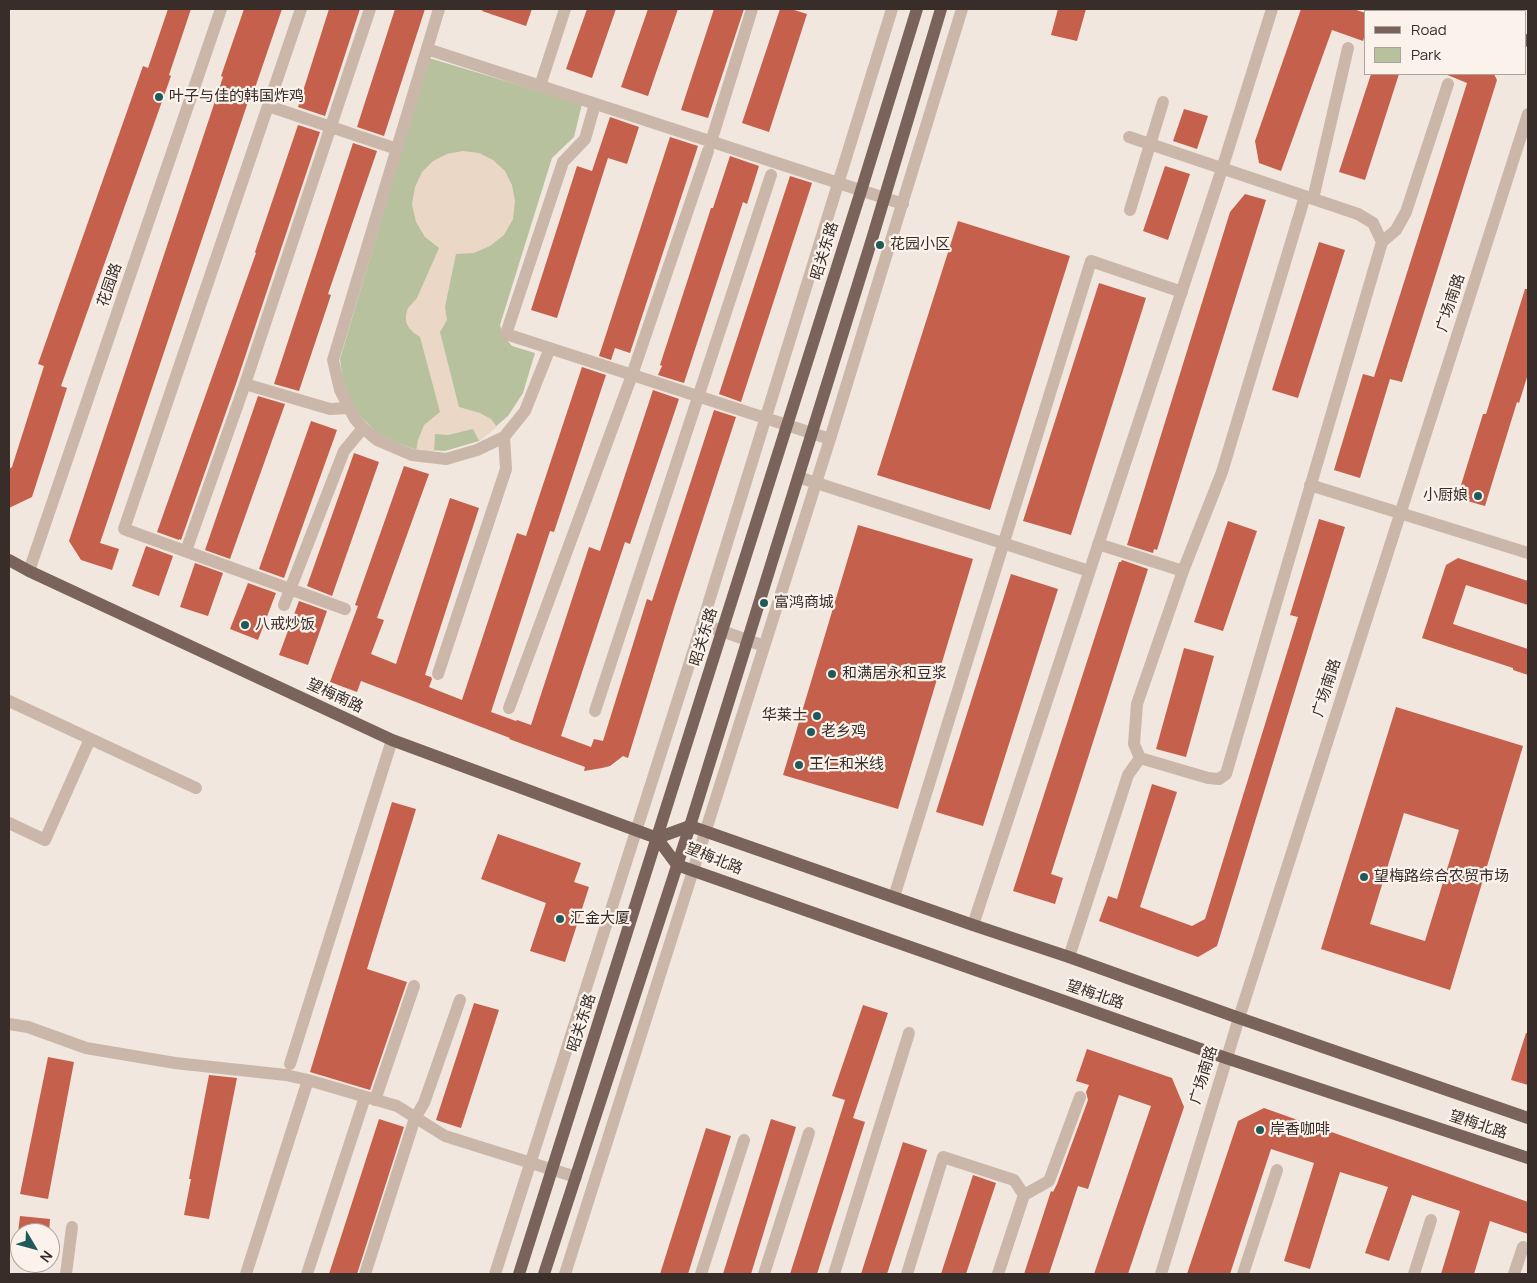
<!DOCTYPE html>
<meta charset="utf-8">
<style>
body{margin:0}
#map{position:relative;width:1537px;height:1283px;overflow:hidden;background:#f2e7de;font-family:Manrope,sans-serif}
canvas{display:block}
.frame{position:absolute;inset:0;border:10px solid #382d29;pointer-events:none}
.legend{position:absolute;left:1364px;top:10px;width:162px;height:65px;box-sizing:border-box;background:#faf2eb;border:1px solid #aca39d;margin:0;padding:6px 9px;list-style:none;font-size:15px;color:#382d29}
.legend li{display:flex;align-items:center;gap:10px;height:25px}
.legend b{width:25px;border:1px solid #aca39d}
.north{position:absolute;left:10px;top:1223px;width:50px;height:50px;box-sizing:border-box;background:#faf2eb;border:1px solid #aca39d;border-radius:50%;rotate:127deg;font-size:14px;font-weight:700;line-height:20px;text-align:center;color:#382d29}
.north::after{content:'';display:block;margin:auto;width:18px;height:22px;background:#1f5959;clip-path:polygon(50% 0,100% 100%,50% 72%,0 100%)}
</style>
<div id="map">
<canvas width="1537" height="1283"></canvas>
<div class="frame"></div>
<ul class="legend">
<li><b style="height:6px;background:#7a635b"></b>Road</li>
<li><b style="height:14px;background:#b8c19e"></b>Park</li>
</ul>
<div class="north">N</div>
</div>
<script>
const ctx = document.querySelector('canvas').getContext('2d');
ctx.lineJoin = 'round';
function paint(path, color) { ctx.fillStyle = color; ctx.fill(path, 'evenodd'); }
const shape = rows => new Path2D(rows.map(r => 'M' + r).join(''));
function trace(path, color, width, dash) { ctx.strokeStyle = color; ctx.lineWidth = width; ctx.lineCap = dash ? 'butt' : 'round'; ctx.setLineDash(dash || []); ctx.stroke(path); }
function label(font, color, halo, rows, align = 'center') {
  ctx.font = font + ' Manrope,"Noto Sans SC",sans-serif'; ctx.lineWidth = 4.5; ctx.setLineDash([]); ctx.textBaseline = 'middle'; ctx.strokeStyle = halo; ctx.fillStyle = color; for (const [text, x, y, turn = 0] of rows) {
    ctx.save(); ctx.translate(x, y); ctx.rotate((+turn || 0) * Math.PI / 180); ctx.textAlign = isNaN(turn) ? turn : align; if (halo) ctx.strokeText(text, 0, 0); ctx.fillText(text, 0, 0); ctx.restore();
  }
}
const green = shape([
 [429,58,582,104,574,137,552,158,500,325,503,335,512,346,535,353,523,393,508,416,479,441,445,451,414,449,380,436,359,415,344,387,340,359]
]);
const plaza = shape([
 [463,151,479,153,493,160,505,171,512,185,515,201,513,219,504,235,490,246,474,253,456,254,445,307,447,320,440,332,459,407,480,413,491,419,497,427,479,441,473,429,448,435,435,434,434,452,416,451,418,440,424,425,440,412,420,337,414,333,409,328,406,322,406,315,408,308,417,298,439,248,425,237,416,222,412,204,415,187,422,172,433,161,447,154]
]);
const building = shape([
 [168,9,191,9,169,75,171,76,61,386,67,388,32,497,9,508,9,469,12,467,44,366,38,364,143,66,148,68],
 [244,9,282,9,255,88,253,87,100,543,119,549,112,570,81,560,69,541,223,77,221,76],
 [329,9,360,9,325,116,298,107],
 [395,9,425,9,384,136,357,127],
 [483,9,532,9,526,26,482,11],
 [587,9,616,9,592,78,566,69],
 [648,9,678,9,648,96,621,87],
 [714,9,744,9,708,118,681,110],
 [780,9,791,9,807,14,769,132,742,123],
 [1058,9,1086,9,1077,41,1051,35],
 [1301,9,1353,9,1366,13,1366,32,1363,41,1332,30,1281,171,1259,163,1255,141],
 [1371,74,1399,74,1365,180,1339,172],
 [1445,74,1494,74,1497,80,1402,382,1390,379,1360,478,1334,470,1363,374,1374,377,1467,83],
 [1184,109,1208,116,1197,149,1173,141],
 [610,117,639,127,627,164,608,158,557,318,531,310,577,166,592,171],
 [298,125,320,132,237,381,181,540,179,539,179,540,157,532,256,253,255,252],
 [670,137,698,146,630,353,615,348,611,360,599,356],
 [353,143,377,151,328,294,331,295,299,391,274,384],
 [730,156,759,166,747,204,743,202,684,383,658,375,662,366,660,365,711,208,713,208],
 [1165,166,1190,174,1168,240,1143,231],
 [790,176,812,183,741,402,719,394],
 [1245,194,1266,200,1157,550,1154,549,1153,553,1127,545,1230,212],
 [958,221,1070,256,990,510,877,475],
 [1319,242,1345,250,1298,398,1272,390],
 [1099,283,1146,298,1071,535,1023,521],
 [1525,289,1528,289,1528,374,1519,403,1517,402,1485,506,1457,498,1483,414,1486,414],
 [582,367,606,375,554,532,550,531,491,712,516,721,517,720,531,725,589,547,600,551,653,390,679,399,630,544,625,542,561,736,591,747,594,739,603,741,647,599,652,601,714,410,736,417,674,608,628,758,623,756,610,766,602,768,584,771,585,767,509,739,510,738,361,681,357,692,330,682,358,606,355,605,404,466,429,474,377,618,384,620,371,654,396,664,450,498,479,508,425,675,431,677,432,679,429,687,462,700,517,533,526,536],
 [258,396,285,404,230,559,205,550],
 [311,421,337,430,284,578,259,569],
 [354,453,379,462,332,596,307,586],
 [1319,519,1345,527,1217,946,1198,957,1099,921,1108,896,1117,899,1152,784,1177,792,1140,907,1192,926,1205,919,1298,617,1290,615],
 [1228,521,1257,531,1223,631,1194,622],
 [858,525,973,559,898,809,783,775],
 [146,546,173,556,159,596,132,586],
 [1458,558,1528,581,1528,605,1466,585,1453,624,1528,649,1528,675,1513,670,1513,668,1422,638,1446,565],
 [1122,560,1148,569,1051,874,1063,878,1055,904,1013,891,1119,562,1121,562],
 [195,563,223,573,208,616,180,607],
 [1011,574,1058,589,983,826,936,812],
 [248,583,276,593,258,640,230,629],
 [299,601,327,611,308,665,279,655],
 [1184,648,1214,656,1186,757,1156,749],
 [1396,707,1523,746,1450,990,1321,949],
 [1404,813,1459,830,1425,941,1370,924],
 [392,802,416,809,367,969,407,982,370,1090,310,1072],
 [498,834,581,863,574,882,589,887,565,962,530,951,546,903,481,879],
 [474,1003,499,1010,461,1128,436,1120],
 [863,1005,888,1013,853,1118,865,1122,817,1274,790,1274,845,1100,832,1096],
 [1526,1033,1528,1033,1528,1085,1511,1080],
 [1087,1049,1172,1078,1184,1107,1128,1274,1094,1274,1151,1106,1119,1095,1088,1189,1078,1186,1049,1274,1024,1274,1051,1191,1053,1192,1057,1184,1088,1100,1086,1092,1089,1085,1076,1081],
 [48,1057,74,1062,48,1199,20,1194],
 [209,1075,237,1078,209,1219,184,1215,191,1179,189,1179],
 [1264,1108,1528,1202,1528,1234,1490,1221,1474,1274,1441,1274,1460,1211,1412,1195,1389,1261,1365,1253,1388,1187,1340,1172,1310,1269,1284,1261,1314,1163,1271,1149,1230,1274,1187,1274,1238,1121],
 [379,1119,404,1127,357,1274,329,1274],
 [771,1119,796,1127,751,1274,723,1274],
 [706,1128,731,1136,688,1274,660,1274],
 [903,1142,927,1150,887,1274,861,1274],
 [973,1175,996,1183,966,1274,941,1274],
 [20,1216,50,1219,49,1233,18,1233]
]);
const minor = shape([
 [301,9,124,529,345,609],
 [439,9,333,360,340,390,355,419,363,428,377,440,412,455,446,459,477,450,504,437,525,411,550,348],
 [427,49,903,204],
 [540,86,565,9],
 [595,104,585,139,563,162,506,334,830,439],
 [268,106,397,149],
 [711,142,752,9],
 [1313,199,1348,48],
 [1130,210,1163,102],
 [1382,242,1396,230,1406,212,1448,84],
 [245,384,330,409,348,408],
 [798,477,1089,571],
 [1310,485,1528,553],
 [1098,544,1183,571],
 [186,551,245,384,370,9],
 [29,571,221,9],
 [284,605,344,451,363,428],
 [702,624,764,646],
 [438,674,506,469,504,437],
 [9,701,196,788],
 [509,708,632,375,708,151],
 [595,711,771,175],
 [1140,758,1134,744,1137,704,1183,571,1222,472,1305,196],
 [9,823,45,840,90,739],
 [894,897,1091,261,1182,292],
 [973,925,1222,169,1272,9],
 [1069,957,1128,775,1140,758,1208,778,1219,779,1226,774,1382,242,1373,223,1358,214,1129,137],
 [9,1024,28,1027,86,1048,175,1063,286,1075,308,1080,397,1106,445,1136,576,1177],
 [290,1064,392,740],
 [375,1100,414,986],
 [66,1274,72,1227],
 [246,1274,308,1080],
 [307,1274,365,1097],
 [365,1274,415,1118,424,1103,460,1000],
 [495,1274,702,624,892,9],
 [565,1274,830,439,962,9],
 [701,1274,744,1140],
 [764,1274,809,1133],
 [834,1274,909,1033],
 [907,1274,943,1157,1014,1180,1024,1195],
 [998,1274,1024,1195,1049,1181,1080,1097],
 [1161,1274,1239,1018,1528,114],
 [1243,1274,1277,1170],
 [1414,1274,1431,1220],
 [1514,1274,1523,1247]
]);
const major = shape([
 [1439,9,1446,11],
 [1526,40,1528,41],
 [9,560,29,571,392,740,657,838],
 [657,838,677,865,1226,1058,1528,1158],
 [657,838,690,826,973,925,1069,957,1239,1018,1528,1118],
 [519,1274,861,191,917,9],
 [544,1274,690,826,872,239,941,9]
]);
const markers = [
 [159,97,5,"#1f5959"],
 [880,245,5,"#1f5959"],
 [1478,496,5,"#1f5959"],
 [764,603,5,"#1f5959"],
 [245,625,5,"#1f5959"],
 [832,674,5,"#1f5959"],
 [817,716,5,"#1f5959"],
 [811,732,5,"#1f5959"],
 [799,765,5,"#1f5959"],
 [1364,877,5,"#1f5959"],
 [560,919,5,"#1f5959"],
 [1260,1130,5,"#1f5959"]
];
const poiNames = [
 ["叶子与佳的韩国炸鸡",169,97],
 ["花园小区",890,245],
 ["小厨娘",1468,496,"right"],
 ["富鸿商城",774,603],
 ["八戒炒饭",255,625],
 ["和满居永和豆浆",842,674],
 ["华莱士",807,716,"right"],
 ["老乡鸡",821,732],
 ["王仁和米线",809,765],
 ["望梅路综合农贸市场",1374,877],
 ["汇金大厦",570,919],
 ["岸香咖啡",1270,1130]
];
const streetNames = [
 ["昭关东路",825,251,-73],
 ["花园路",110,285,-71],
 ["广场南路",1451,303,-72],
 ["昭关东路",704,637,-73],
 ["广场南路",1327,688,-72],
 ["望梅南路",335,696,25],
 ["望梅北路",714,859,22],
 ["望梅北路",1095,995,19],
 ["昭关东路",582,1023,-72],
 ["广场南路",1204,1075,-73],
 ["望梅北路",1478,1125,18]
];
paint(green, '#b8c19e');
paint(plaza, '#ead7c6');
paint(building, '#c4604b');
trace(minor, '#cab7aa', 12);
trace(major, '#7a635b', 12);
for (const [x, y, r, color] of markers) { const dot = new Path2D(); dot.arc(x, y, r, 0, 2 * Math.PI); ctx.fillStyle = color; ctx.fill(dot); trace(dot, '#faf2eb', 2); }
label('15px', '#382d29', '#faf2eb', poiNames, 'left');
label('15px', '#382d29', '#faf2eb', streetNames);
</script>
